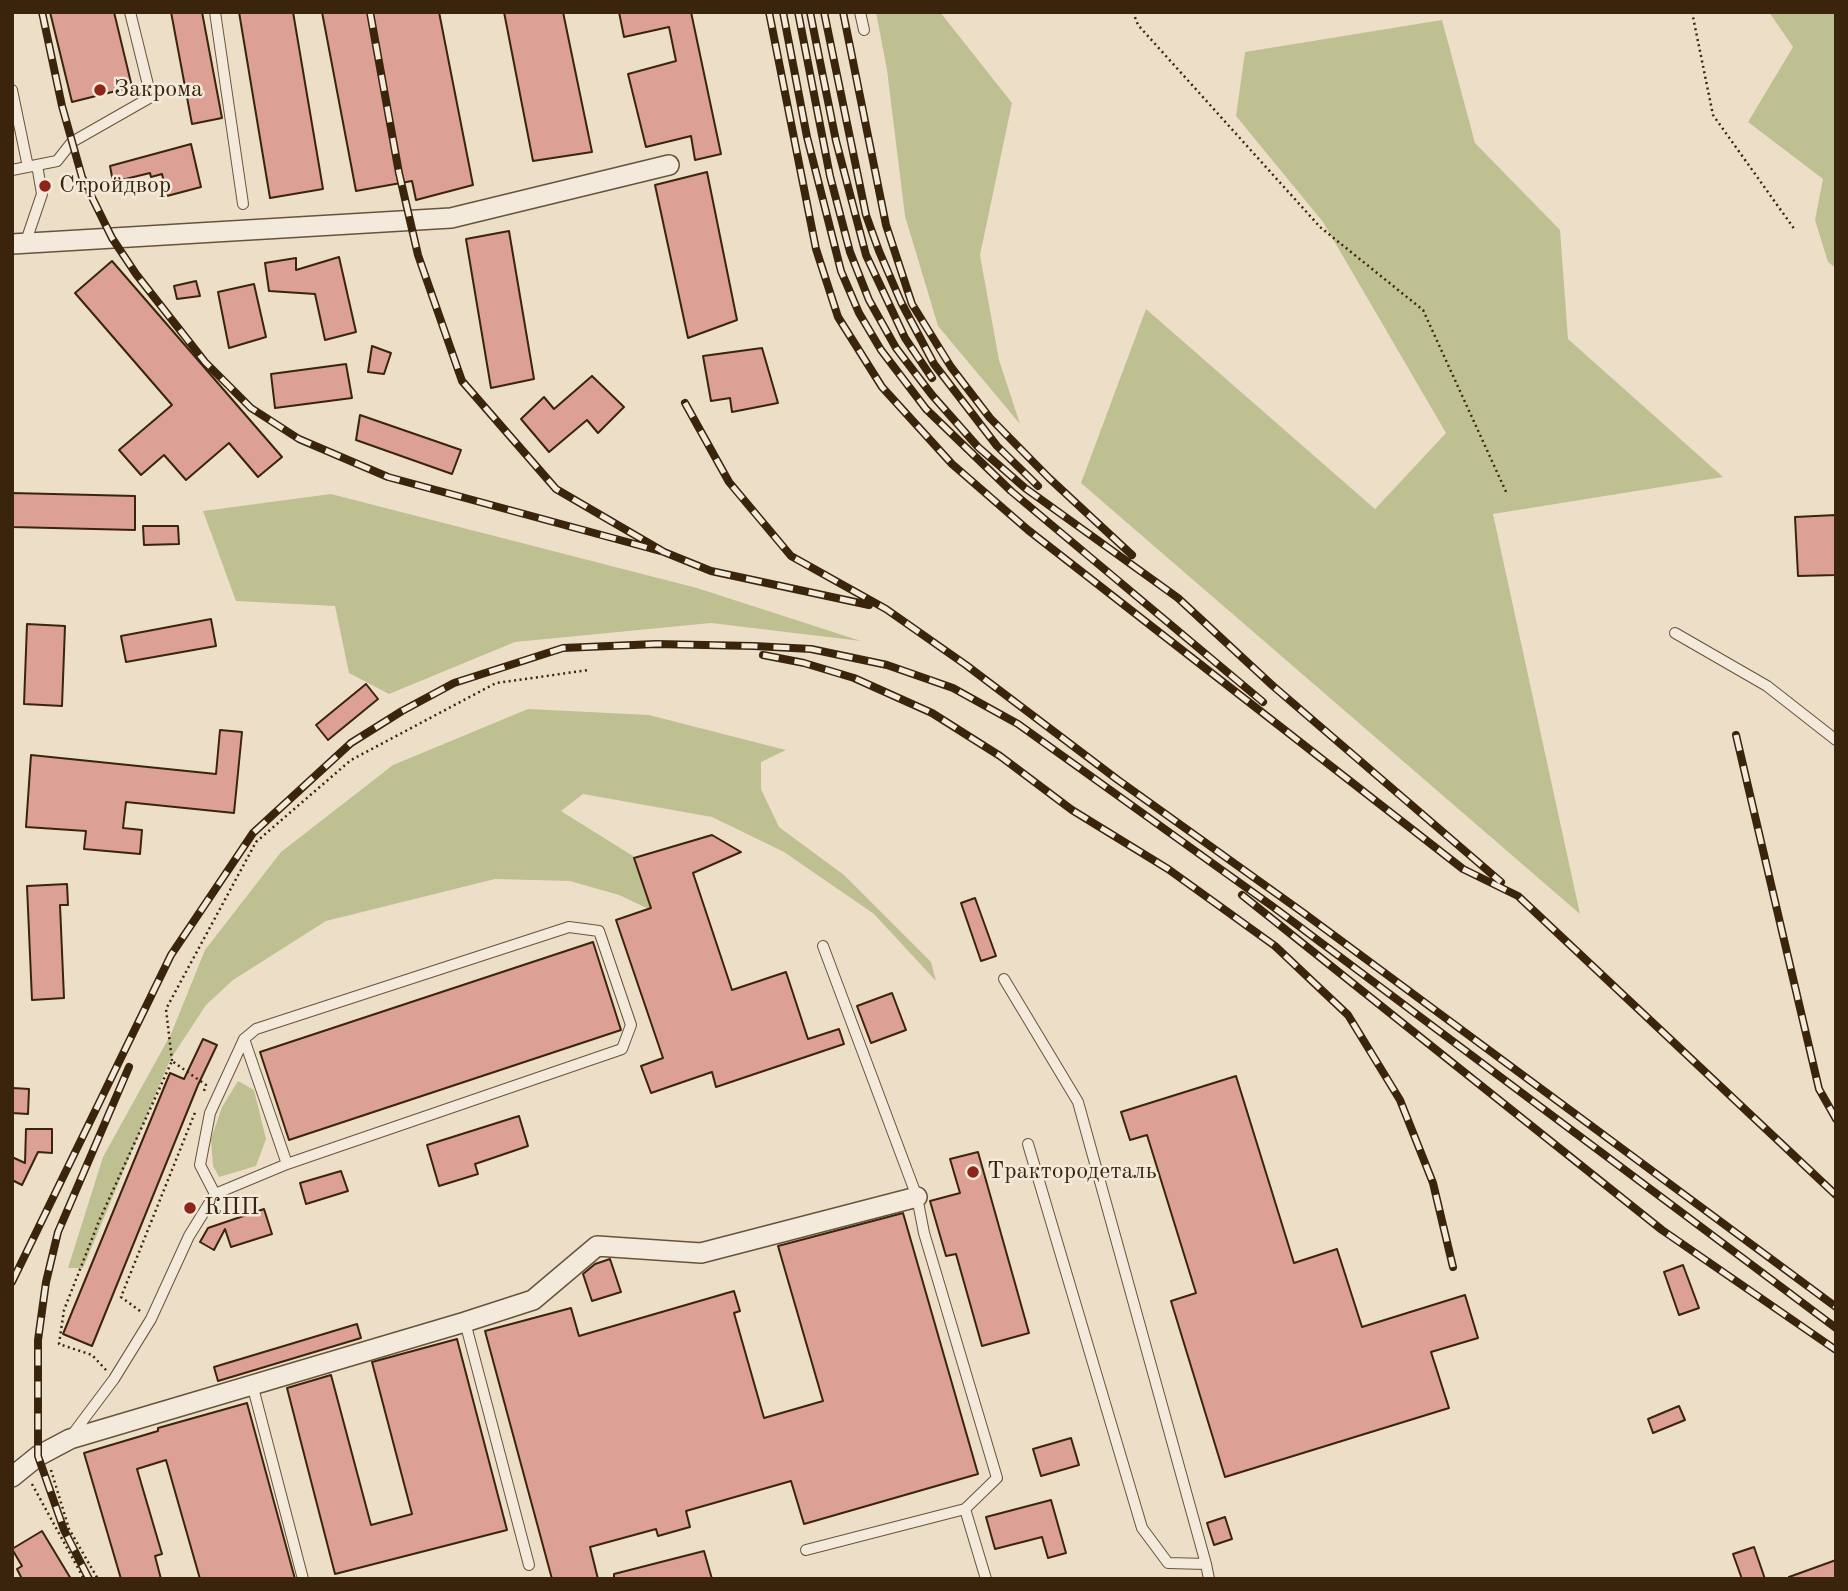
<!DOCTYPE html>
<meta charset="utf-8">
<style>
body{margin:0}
#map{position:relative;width:1848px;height:1591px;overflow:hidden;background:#eddfc7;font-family:"Old Standard TT",serif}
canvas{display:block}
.frame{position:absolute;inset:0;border:14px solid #3a240c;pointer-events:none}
</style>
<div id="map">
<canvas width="1848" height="1591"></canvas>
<div class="frame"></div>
</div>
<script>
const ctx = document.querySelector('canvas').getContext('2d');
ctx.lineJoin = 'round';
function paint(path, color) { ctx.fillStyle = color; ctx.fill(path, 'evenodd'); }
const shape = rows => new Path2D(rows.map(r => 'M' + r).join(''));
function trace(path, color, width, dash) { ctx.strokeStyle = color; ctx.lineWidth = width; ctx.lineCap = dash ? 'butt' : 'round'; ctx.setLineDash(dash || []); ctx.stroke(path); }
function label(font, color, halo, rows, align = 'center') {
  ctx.font = font + ' "Old Standard TT",serif'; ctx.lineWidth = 5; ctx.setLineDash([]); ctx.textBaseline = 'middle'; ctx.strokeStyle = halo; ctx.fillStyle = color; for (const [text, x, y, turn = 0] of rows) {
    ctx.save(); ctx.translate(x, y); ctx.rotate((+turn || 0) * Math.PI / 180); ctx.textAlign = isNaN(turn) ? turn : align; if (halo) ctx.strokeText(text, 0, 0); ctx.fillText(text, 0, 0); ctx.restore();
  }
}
const green = shape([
 [876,12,940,12,1012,103,980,255,999,360,1020,424,938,326,905,216,887,70],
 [1769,12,1836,12,1836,268,1828,262,1815,220,1823,179,1748,122,1793,47],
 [1442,20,1475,143,1560,230,1568,339,1723,477,1493,514,1580,914,1081,483,1146,309,1375,509,1446,433,1323,222,1236,116,1245,52],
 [331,494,697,588,861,641,711,623,515,642,389,694,349,673,335,606,236,601,203,511],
 [528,709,649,715,786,750,761,762,761,789,779,827,844,875,931,962,936,981,874,914,784,852,712,817,583,794,561,811,641,861,655,912,619,895,570,881,495,879,326,921,233,980,206,1005,170,1060,83,1268,68,1268,103,1157,171,1034,205,950,281,852,393,765],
 [238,1081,254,1090,266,1139,256,1166,219,1177,213,1166,211,1139,222,1107]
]);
const building = shape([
 [50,12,114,12,132,87,72,102,50,12],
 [171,12,202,12,222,118,192,124,171,12],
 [239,12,293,12,323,189,270,198,239,12],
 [322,12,439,12,473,185,416,200,412,181,356,191,322,12],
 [504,12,563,12,592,152,533,161,504,12],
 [619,12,691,12,721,154,695,160,691,136,646,147,628,74,676,61,669,27,624,37,619,12],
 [191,144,201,187,167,196,162,174,151,177,150,173,113,182,110,166,191,144],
 [707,172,737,320,688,338,655,185,707,172],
 [509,231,534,379,491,388,466,239,509,231],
 [339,257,356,332,325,340,315,294,269,291,265,263,296,258,296,270,339,257],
 [112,261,282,457,258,477,229,443,186,480,164,455,141,475,119,450,172,405,75,293,112,261],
 [196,281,200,296,177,299,174,286,196,281],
 [254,284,266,337,229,348,218,292,254,284],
 [372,346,391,353,384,374,368,372,372,346],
 [762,348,778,403,732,412,730,398,711,401,703,356,762,348],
 [346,364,352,398,275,408,271,374,346,364],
 [592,376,624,407,598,433,587,420,549,452,521,419,544,397,554,409,592,376],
 [360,415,461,450,452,474,356,440,360,415],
 [12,493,135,496,135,530,12,527,12,493],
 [1836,515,1836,575,1798,576,1795,517,1836,515],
 [143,526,178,526,179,544,144,545,143,526],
 [211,619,216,646,126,662,121,636,211,619],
 [27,624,65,626,62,706,24,704,27,624],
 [366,684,378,699,328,740,316,725,366,684],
 [220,730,242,732,234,813,126,802,123,828,142,830,140,854,84,849,86,831,26,827,31,755,216,774,220,730],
 [712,835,741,852,693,873,732,990,786,972,808,1039,839,1029,844,1044,716,1087,712,1072,651,1093,641,1066,663,1058,616,920,651,908,634,858,712,835],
 [67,884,68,905,60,905,64,998,32,1000,27,886,67,884],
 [975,898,996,956,981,961,961,903,975,898],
 [593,942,621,1030,289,1140,260,1052,593,942],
 [892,993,906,1030,871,1043,857,1006,892,993],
 [203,1039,217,1045,198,1085,92,1346,63,1334,170,1073,184,1079,203,1039],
 [1236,1076,1294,1263,1337,1249,1362,1327,1465,1295,1478,1338,1431,1352,1449,1408,1225,1477,1171,1301,1196,1293,1147,1135,1130,1140,1121,1112,1236,1076],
 [13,1088,29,1089,28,1114,12,1113,13,1088],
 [519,1116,528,1146,475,1164,478,1174,439,1186,427,1145,519,1116],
 [26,1129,52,1129,52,1153,38,1152,22,1185,12,1180,12,1157,25,1163,26,1129],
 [978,1152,1029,1333,982,1346,956,1254,946,1256,930,1201,960,1193,950,1159,978,1152],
 [341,1171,348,1191,306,1204,300,1183,341,1171],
 [264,1209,272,1234,231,1247,225,1229,214,1250,200,1242,208,1228,264,1209],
 [903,1213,978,1474,804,1524,791,1481,686,1511,690,1527,658,1536,656,1529,590,1547,598,1579,552,1579,485,1331,571,1308,579,1336,734,1291,740,1311,734,1313,764,1418,823,1401,778,1246,903,1213],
 [610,1259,621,1292,592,1301,583,1274,595,1264,610,1259],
 [1683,1265,1699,1308,1679,1315,1664,1272,1683,1265],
 [357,1324,361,1338,218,1381,214,1367,357,1324],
 [457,1339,507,1530,335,1574,287,1388,331,1375,371,1525,412,1514,372,1362,457,1339],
 [247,1403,295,1579,200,1579,166,1460,137,1469,162,1554,155,1556,161,1579,121,1579,84,1453,158,1431,158,1428,247,1403],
 [1679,1406,1685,1420,1653,1433,1648,1419,1679,1406],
 [1071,1438,1079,1465,1041,1476,1033,1449,1071,1438],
 [1051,1500,1066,1553,1048,1558,1042,1537,995,1549,986,1517,1051,1500],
 [1225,1517,1232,1539,1214,1545,1207,1523,1225,1517],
 [42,1531,71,1579,22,1579,17,1569,22,1566,12,1549,42,1531],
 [1754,1547,1765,1579,1742,1579,1733,1554,1754,1547],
 [704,1551,712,1579,614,1579,614,1574,704,1551],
 [1836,1560,1836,1579,1790,1579,1789,1577,1836,1560]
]);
const path = shape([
 [1133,12,1138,25,1320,227,1423,310,1507,494],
 [1692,12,1713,115,1795,230],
 [172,1061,166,1009,256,842,351,760,496,683,589,670],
 [140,1311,121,1297,196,1110],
 [106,1370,92,1355,59,1344,64,1310,99,1221,172,1061,206,1085,204,1091],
 [51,1470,69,1529,98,1579],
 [32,1484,84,1579]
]);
const lane = shape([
 [215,12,243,204],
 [860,12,864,30],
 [12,90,28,167],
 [12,170,57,161,72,142,151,97,130,12],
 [25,244,42,194,37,165],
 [1675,633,1767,686,1836,740],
 [823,946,917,1197,924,1233,997,1478,965,1509,986,1579],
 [1004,979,1078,1102,1206,1564],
 [244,1039,287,1164],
 [1028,1144,1142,1528,1168,1563,1206,1564,1209,1579],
 [465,1322,529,1565],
 [252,1384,303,1579],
 [72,1435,114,1379,151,1319,189,1236,215,1194,287,1164,622,1049,631,1025,599,931,569,927,256,1029,244,1039,210,1113,200,1165,215,1194],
 [806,1550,965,1509]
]);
const street = shape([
 [12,244,451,218,669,165],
 [12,1477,38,1456,70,1439,465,1322,533,1300,597,1246,701,1253,917,1197]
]);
const rail = shape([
 [42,12,62,106,82,177,112,238,136,274,205,362,251,408,299,439,388,477,664,552],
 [370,12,399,173,418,255,462,381,556,489,664,552,711,571,869,605],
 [769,12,816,249,838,317,882,387,952,464,1028,530,1463,869,1518,896,1836,1195],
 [783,12,807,137,841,271,859,313,881,350,926,409,1011,491,1263,702],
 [798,12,830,176,850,252,869,300,896,348,932,395,978,447,1025,488,1178,598,1273,686,1501,882],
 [810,12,836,141,866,255,905,338,932,378],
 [824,12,866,215,879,251,901,302,934,364,997,446,1038,486],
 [843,12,886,225,912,304,951,367,990,418,1049,478,1132,555],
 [685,403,729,482,791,556,886,609,966,665,1118,780,1305,914,1836,1307],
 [763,655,804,663,854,678,932,713,1000,756,1072,810,1168,869,1275,946,1348,1015,1400,1100,1433,1183,1453,1267],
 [1736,735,1819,1089,1836,1119],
 [1242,895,1662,1230,1836,1350],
 [12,1282,171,955,253,833,351,743,402,711,454,683,563,648,656,644,754,646,811,649,887,665,953,688,1018,724,1272,906,1836,1328],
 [89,1579,64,1530,38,1456,38,1340,46,1282,58,1232,129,1067]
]);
const markers = [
 [100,90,7,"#8f2418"],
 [45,186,7,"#8f2418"],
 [973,1172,7,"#8f2418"],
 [190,1208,7,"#8f2418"]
];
const poiNames = [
 ["Закрома",114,90],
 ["Стройдвор",59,186],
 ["Трактородеталь",987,1172],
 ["КПП",204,1208]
];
paint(green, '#bfc091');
paint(building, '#dca094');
trace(building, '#3a240c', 2);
trace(lane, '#67533b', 12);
trace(street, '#67533b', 22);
trace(path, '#3a240c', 2.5, [2, 3.5]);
trace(lane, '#f3eadb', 10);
trace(street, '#f3eadb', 19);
trace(rail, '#3a240c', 8);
trace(rail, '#f3eadb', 5, [16]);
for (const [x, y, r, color] of markers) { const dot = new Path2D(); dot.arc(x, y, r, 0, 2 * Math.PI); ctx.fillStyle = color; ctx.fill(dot); trace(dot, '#f3eadb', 2.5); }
label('24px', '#3a240c', '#f3eadb', poiNames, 'left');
</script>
